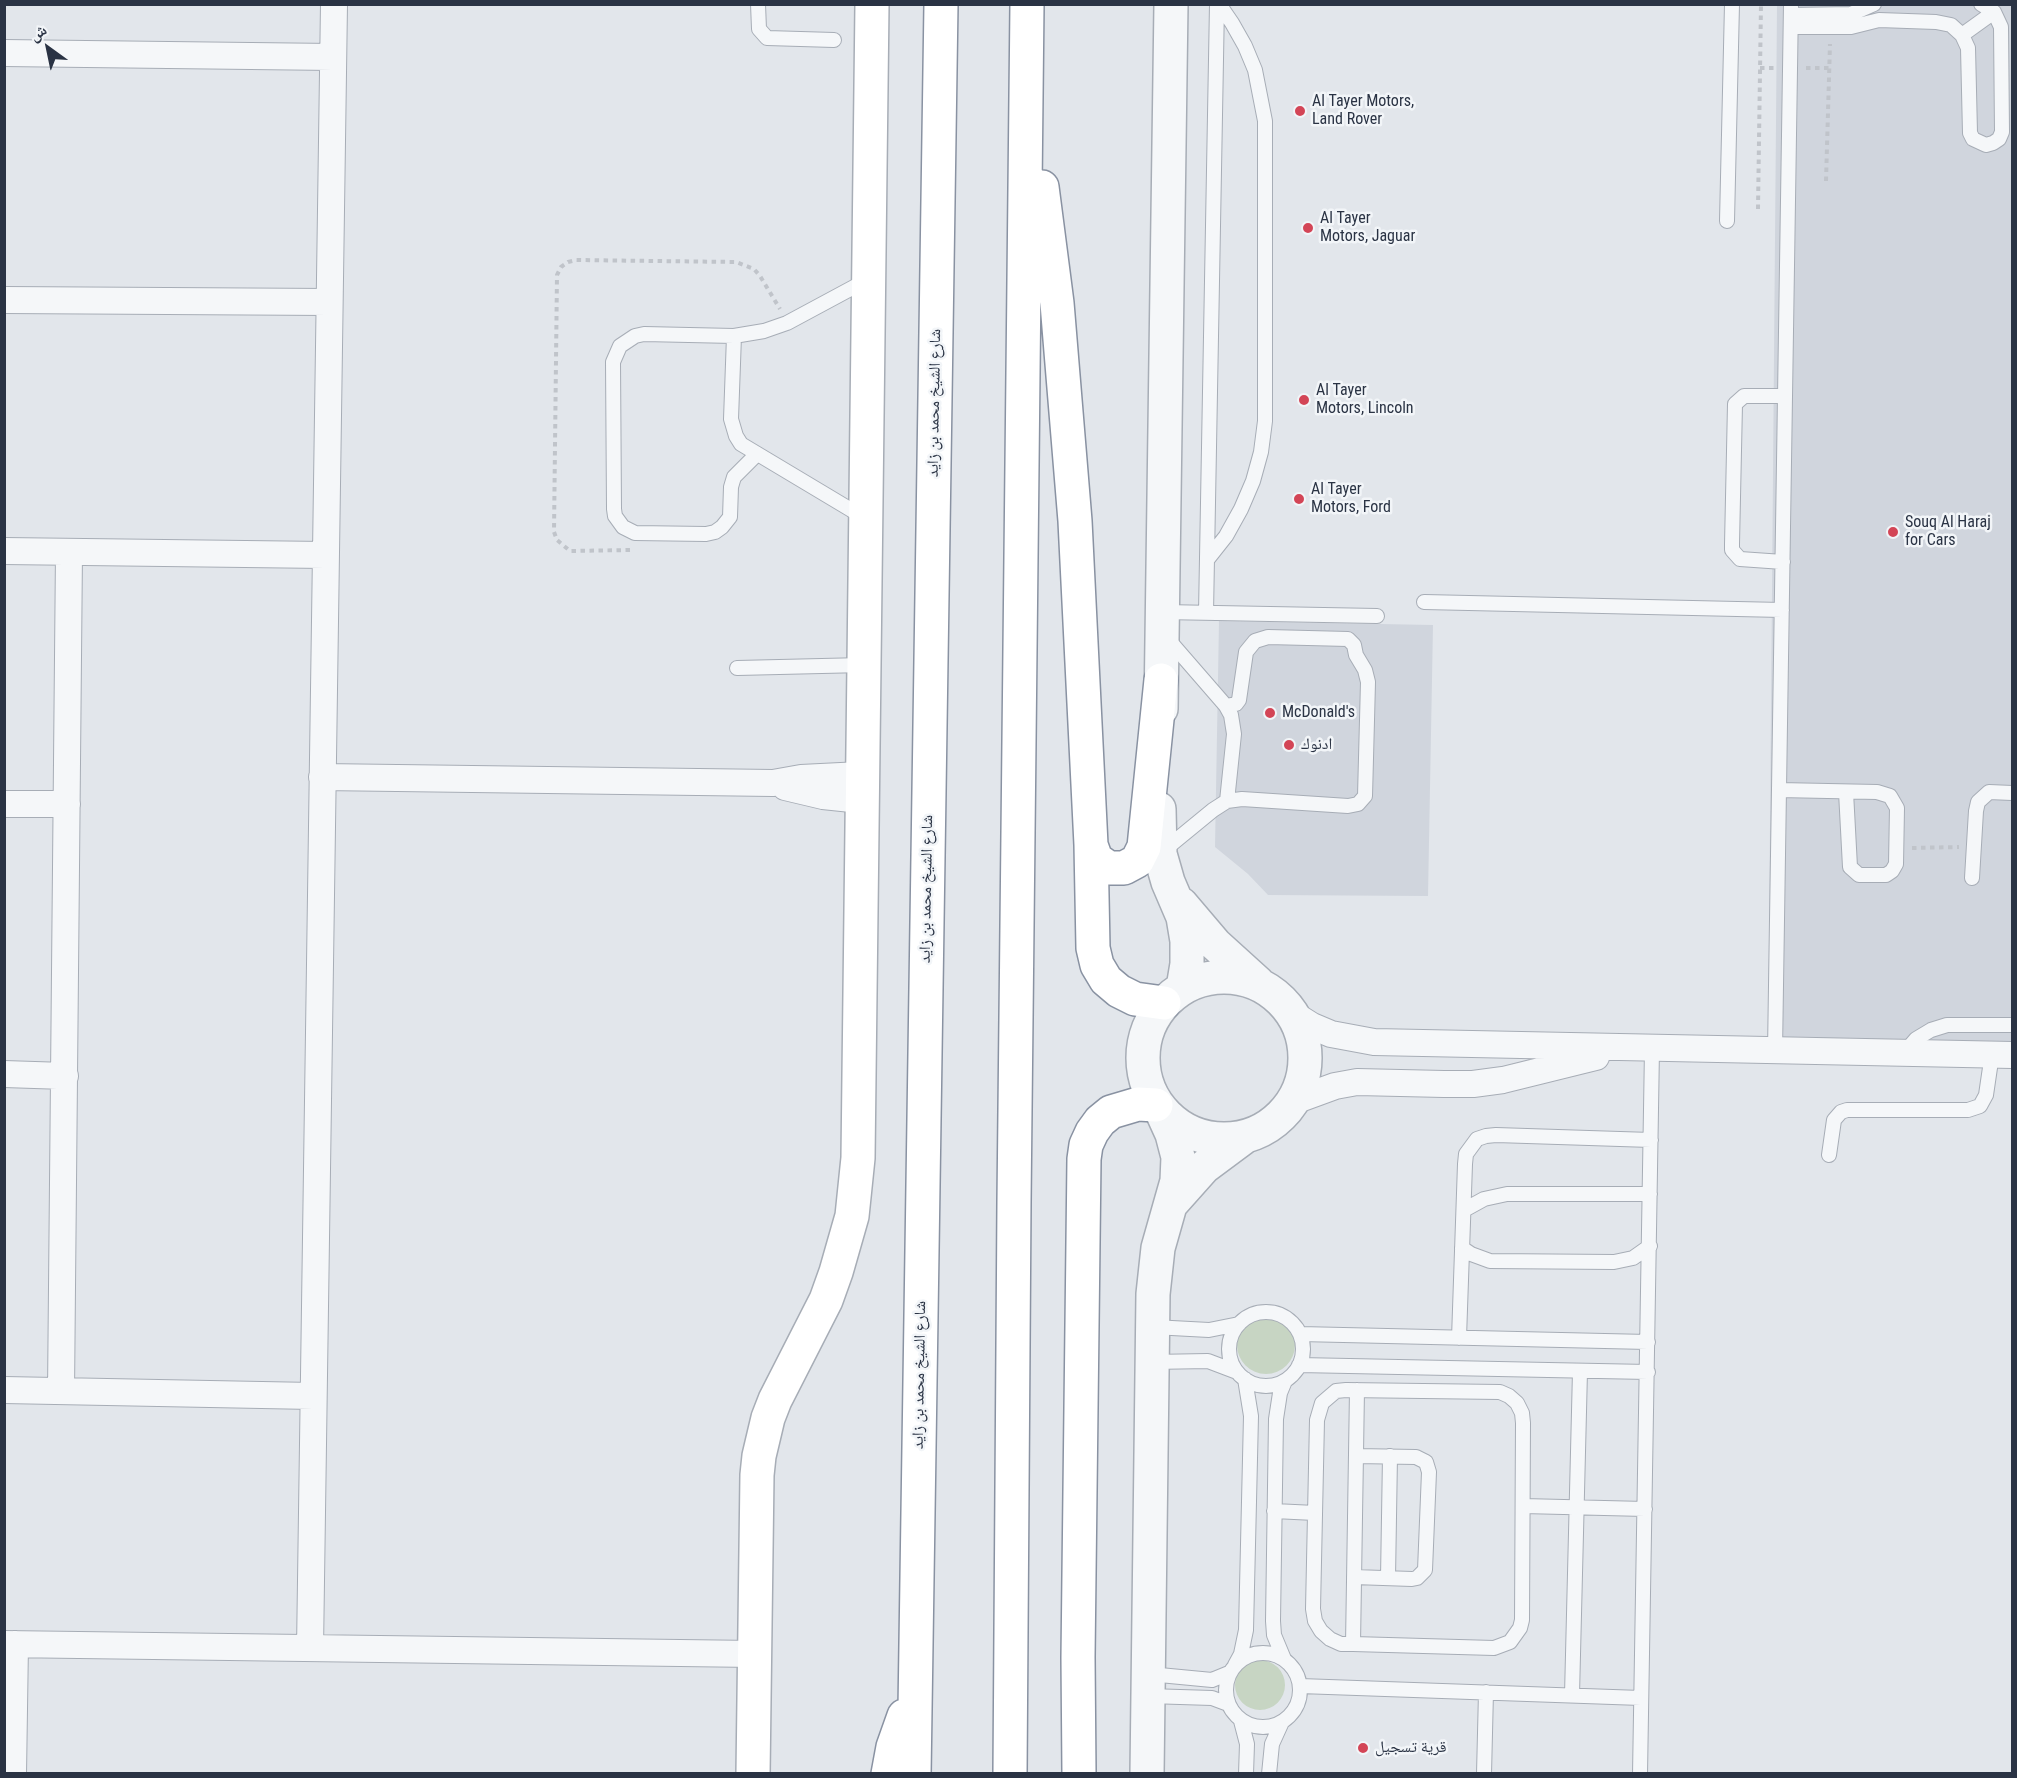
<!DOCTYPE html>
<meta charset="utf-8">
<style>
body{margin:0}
#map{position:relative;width:2017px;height:1778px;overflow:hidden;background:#e2e6eb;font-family:"Roboto Condensed","Noto Naskh Arabic",sans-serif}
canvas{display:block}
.frame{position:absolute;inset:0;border:6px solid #2a3344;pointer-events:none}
.north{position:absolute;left:18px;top:18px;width:60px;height:60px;-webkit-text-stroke:4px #f2f5f8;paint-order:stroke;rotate:327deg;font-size:16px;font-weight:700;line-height:24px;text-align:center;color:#2a3344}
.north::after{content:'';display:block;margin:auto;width:21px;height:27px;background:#2a3344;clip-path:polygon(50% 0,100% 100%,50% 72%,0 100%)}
</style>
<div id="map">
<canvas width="2017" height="1778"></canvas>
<div class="frame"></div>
<div class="north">ش</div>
</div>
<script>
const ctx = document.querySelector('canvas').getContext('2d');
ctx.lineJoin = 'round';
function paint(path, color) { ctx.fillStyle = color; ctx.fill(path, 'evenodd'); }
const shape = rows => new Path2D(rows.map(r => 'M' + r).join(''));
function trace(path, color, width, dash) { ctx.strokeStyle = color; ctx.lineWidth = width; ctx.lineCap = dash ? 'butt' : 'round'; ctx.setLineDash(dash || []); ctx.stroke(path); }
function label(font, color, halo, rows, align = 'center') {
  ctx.font = font + ' "Roboto Condensed","Noto Naskh Arabic",sans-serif'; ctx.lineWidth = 5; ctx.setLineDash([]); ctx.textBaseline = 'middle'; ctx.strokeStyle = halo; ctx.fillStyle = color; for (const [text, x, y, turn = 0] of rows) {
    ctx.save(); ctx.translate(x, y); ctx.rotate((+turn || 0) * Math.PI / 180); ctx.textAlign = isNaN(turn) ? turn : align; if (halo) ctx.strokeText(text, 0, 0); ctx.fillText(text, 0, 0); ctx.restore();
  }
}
const built = shape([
 [1777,5,2012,5,2012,1064,1768,1060],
 [1219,621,1433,625,1428,896,1268,895,1248,874,1215,847]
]);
const green = shape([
 '1237 1345a29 29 0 1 1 58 0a29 29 0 1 1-58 0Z',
 '1235 1685a25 25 0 1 1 50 0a25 25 0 1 1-50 0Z'
]);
const path = shape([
 [1760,68,1774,68],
 [1806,68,1829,68],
 [1826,181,1830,44],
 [1758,209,1761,4],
 [630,550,570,551,557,540,554,532,557,275,561,267,568,262,576,260,736,262,754,269,760,276,780,309],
 [1912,848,1959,847]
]);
const service = shape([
 [758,4,759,29,767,38,834,40],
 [1791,15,1851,14,1874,4],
 [1792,27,1851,27,1879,20,1936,22,1951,25,1962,35,1968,48,1970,133,1973,139,1986,145,1993,143,1999,139,2002,132,2001,27,1994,12,1981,4],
 [1962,35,1994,12],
 [1727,221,1732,4],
 [734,336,731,419,736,436,741,444,863,517],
 [756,455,734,477,731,487,730,517,722,527,715,532,706,534,635,533,623,527,615,516,614,509,613,362,620,346,635,336,644,334,734,336,764,331,787,323,867,280],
 [1207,560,1226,536,1241,509,1253,481,1261,452,1265,421,1265,121,1255,70,1245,46,1232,23,1219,4],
 [1783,562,1740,559,1732,550,1732,544,1735,404,1744,396,1785,396],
 [1424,602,1782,610],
 [1163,612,1377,616],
 [1206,613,1217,4],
 [1167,638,1226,706,1231,715,1234,734,1227,801],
 [737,668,864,665],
 [1779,790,1877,792,1890,796,1897,808,1896,864,1892,871,1886,875,1859,875,1850,867,1846,792],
 [1163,851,1213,810,1227,801,1242,799,1348,806,1358,804,1365,796,1368,682,1365,670,1356,655,1354,645,1348,639,1268,637,1255,641,1246,652,1239,700,1236,704,1226,706],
 [1972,878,1976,811,1978,802,1989,792,2012,793],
 [1775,1051,1791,4],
 [1904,1053,1916,1039,1931,1030,1947,1025,2012,1025],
 [1829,1155,1834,1120,1841,1112,1847,1110,1968,1110,1980,1106,1986,1095,1992,1054],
 [1464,1210,1484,1199,1507,1194,1650,1194],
 [1462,1248,1471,1254,1490,1261,1614,1262,1633,1258,1650,1246],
 '1229 1349a37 37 0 1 1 74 0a37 37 0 1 1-74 0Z',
 [1153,1327,1209,1330,1239,1324],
 [1300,1334,1648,1342],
 [1459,1338,1465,1164,1466,1154,1477,1139,1486,1136,1496,1135,1651,1140],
 [1152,1362,1208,1361,1237,1372],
 [1299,1365,1648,1372],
 [1346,1390,1500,1392,1509,1396,1517,1403,1522,1413,1523,1423,1522,1620,1520,1628,1510,1642,1494,1648,1353,1644,1341,1644,1330,1639,1321,1631,1315,1621,1313,1609,1317,1420,1322,1403,1336,1391,1346,1390],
 [1523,1506,1645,1509],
 [1274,1511,1315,1513],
 [1354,1577,1412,1579,1417,1578,1425,1570,1429,1472,1426,1462,1416,1457,1356,1456],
 [1388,1578,1390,1456],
 [1353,1644,1357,1390],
 '1226 1690a37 37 0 1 1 74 0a37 37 0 1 1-74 0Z',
 [1284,1659,1274,1635,1273,1621,1276,1419,1280,1393,1285,1381],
 [1235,1665,1241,1654,1246,1630,1251,1416,1245,1379],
 [1149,1674,1212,1680,1229,1673],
 [1300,1686,1641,1698],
 [1572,1695,1580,1371],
 [1148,1696,1212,1698,1228,1704],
 [1241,1721,1247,1744,1246,1774],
 [1269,1774,1272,1744,1282,1722],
 [1484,1774,1486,1692],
 [1640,1774,1652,1049]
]);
const minor = shape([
 [4,53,333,57],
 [4,300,329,302],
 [4,551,325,555],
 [322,777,773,783,801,778,861,775],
 [785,787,823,796,861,800],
 [4,804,67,804],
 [1293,1014,1312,1026,1331,1034,1374,1042,2012,1055],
 [4,1074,65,1076],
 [1294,1101,1335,1086,1357,1082,1444,1084,1473,1084,1503,1080,1596,1057],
 [4,1390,313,1396],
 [61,1391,69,552],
 [4,1644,755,1654],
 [310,1648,334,4],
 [13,1774,15,1644]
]);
const tertiary = shape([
 [1161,709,1171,4],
 [1159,809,1160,854,1168,882,1183,917,1187,941,1187,964,1183,988],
 [1181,904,1215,944,1258,983],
 '1143 1058a81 81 0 1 1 162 0a81 81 0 1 1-162 0Z',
 [1171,1204,1204,1167,1243,1138],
 [1147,1774,1153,1294,1158,1248,1177,1181,1178,1157,1172,1134,1162,1112]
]);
const secondary = shape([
 [753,1774,757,1475,759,1456,768,1418,775,1400,826,1300,836,1272,852,1216,858,1158,872,4]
]);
const motorway = shape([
 [1042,187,1057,303,1075,521,1091,845,1093,948,1097,965,1106,980,1119,991,1135,999,1164,1003],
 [1091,845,1096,859,1109,868,1124,868,1137,861,1144,847,1161,680],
 [888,1774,893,1747,904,1716],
 [914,1774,941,4],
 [1010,1774,1014,1202,1027,4],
 [1079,1774,1078,1657,1084,1159,1086,1145,1092,1132,1100,1121,1111,1112,1138,1104,1156,1105]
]);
const markers = [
 [1300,111,6,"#d34556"],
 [1308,228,6,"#d34556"],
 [1304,400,6,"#d34556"],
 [1299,499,6,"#d34556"],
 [1893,532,6,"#d34556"],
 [1270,713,6,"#d34556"],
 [1289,745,6,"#d34556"],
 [1363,1748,6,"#d34556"]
];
const poiNames = [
 ["Al Tayer Motors,",1312,102],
 ["Land Rover",1312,120],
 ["Al Tayer",1320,219],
 ["Motors, Jaguar",1320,237],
 ["Al Tayer",1316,391],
 ["Motors, Lincoln",1316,409],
 ["Al Tayer",1311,490],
 ["Motors, Ford",1311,508],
 ["Souq Al Haraj",1905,523],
 ["for Cars",1905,541],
 ["McDonald's",1282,713],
 ["ادنوك",1301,745],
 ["قرية تسجيل",1375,1748]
];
const streetNames = [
 ["شارع الشيخ محمد بن زايد",935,403,-89],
 ["شارع الشيخ محمد بن زايد",927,889,-89],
 ["شارع الشيخ محمد بن زايد",920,1375,-89]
];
paint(built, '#d0d5dd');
paint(green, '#c7d5c3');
trace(service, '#a7adb6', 16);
trace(minor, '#a7adb6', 28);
trace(tertiary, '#a7adb6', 36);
trace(secondary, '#a7adb6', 36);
trace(motorway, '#8992a2', 36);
trace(path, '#c0c4ca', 4, [4.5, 4.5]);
trace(service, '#f5f7f9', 14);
trace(minor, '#f5f7f9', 26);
trace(tertiary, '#f5f7f9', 33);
trace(secondary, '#fff', 33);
trace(motorway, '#fff', 33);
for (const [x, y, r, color] of markers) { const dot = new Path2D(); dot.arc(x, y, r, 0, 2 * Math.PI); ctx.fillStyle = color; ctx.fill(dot); trace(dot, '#f2f5f8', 2); }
label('16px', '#2a3344', '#f2f5f8', poiNames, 'left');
label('16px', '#2a3344', '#f2f5f8', streetNames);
</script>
